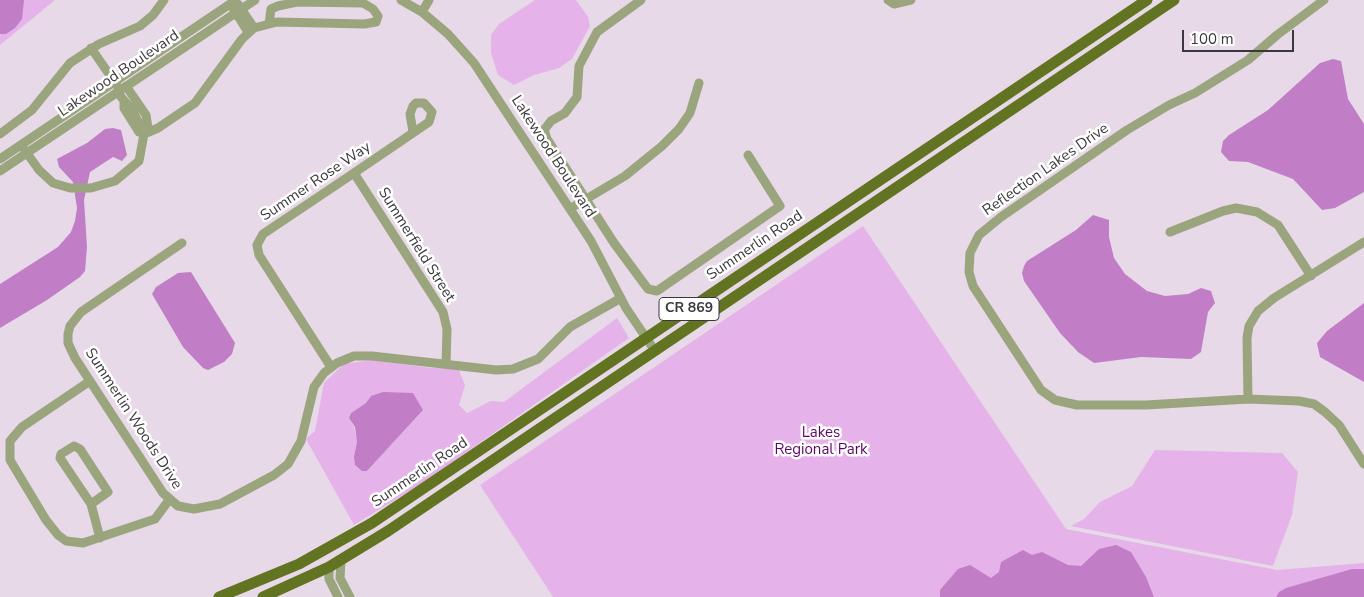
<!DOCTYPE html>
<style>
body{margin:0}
#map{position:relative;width:1364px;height:597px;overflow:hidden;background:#e7d9e8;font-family:"Nunito Sans",sans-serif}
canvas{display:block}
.scale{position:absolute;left:1182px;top:30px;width:112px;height:22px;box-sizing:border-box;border:2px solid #3c373d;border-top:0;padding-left:6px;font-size:15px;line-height:18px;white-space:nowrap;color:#3c373d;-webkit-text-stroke:4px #fff;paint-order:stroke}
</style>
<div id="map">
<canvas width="1364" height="597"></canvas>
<div class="scale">100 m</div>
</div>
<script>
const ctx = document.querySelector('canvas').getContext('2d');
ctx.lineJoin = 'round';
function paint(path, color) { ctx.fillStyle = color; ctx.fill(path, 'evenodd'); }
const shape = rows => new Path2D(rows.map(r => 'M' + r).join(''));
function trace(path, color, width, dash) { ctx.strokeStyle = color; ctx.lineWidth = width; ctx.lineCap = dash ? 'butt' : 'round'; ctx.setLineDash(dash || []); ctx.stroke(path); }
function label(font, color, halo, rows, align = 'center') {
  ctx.font = font + ' "Nunito Sans",sans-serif'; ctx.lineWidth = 5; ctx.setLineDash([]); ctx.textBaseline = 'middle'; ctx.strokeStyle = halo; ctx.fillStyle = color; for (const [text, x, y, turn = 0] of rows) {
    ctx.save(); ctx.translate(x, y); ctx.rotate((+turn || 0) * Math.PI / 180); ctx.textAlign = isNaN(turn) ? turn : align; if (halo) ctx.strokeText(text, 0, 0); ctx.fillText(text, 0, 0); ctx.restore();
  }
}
const green = shape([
 [0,0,55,0,0,45],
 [535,0,576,0,588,17,590,26,572,59,559,68,534,75,514,85,498,75,491,53,491,35,499,24],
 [863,226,1066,529,1277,570,1364,563,1364,597,553,597,480,485],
 [617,318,629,338,424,482,354,525,306,439,315,431,324,383,344,364,372,360,431,368,458,368,465,385,459,405,467,413,491,401,504,402],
 [366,403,423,410,367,471,354,456,357,442,354,427,349,418,351,413],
 [1155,450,1282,453,1298,472,1292,515,1273,566,1071,526,1084,519,1100,502,1132,486]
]);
const water = shape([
 [0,0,24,0,22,19,15,28,6,34,0,34],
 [1333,59,1341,61,1348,99,1364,124,1364,192,1335,208,1322,210,1293,179,1248,162,1229,161,1221,152,1223,141,1229,135,1268,110,1320,63],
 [113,128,121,130,127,155,122,161,113,157,90,172,84,200,87,247,85,271,80,277,47,300,0,328,0,284,58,247,71,232,75,221,77,208,73,182,59,167,57,159,87,143,105,129],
 [1093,215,1109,220,1109,237,1114,258,1125,274,1147,291,1165,296,1188,294,1201,288,1211,291,1215,303,1208,312,1201,352,1191,359,1141,357,1094,363,1078,352,1060,333,1024,281,1022,273,1024,266,1027,261,1076,230],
 [191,272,235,343,232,354,224,362,208,370,203,368,183,347,152,294,156,287,178,273],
 [1364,303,1364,382,1320,357,1317,343,1327,331],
 [383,392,413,393,423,410,367,471,362,471,355,465,354,456,357,442,355,427,349,418,351,413,366,403,371,396],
 [1116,545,1131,552,1146,577,1154,597,940,597,940,590,958,569,970,565,991,578,999,572,1001,562,1023,550,1032,555,1042,552,1068,565,1081,566,1099,549],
 [1352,569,1364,569,1364,597,1276,597,1279,592,1286,588]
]);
const minor = shape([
 [401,0,422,12,448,34,474,63,591,241,626,308,655,351],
 [641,0,597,32,579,66,577,97,565,113,551,121,544,130,547,139,614,243,648,289,657,291,780,206,748,155],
 [888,0,894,4,911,0],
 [1324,0,1277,35,1248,60,1195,93,1169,105,1127,130,1001,217,979,235,970,253,969,272,973,286,1041,390,1055,400,1077,405,1146,405,1248,399,1299,401,1314,404,1325,412,1339,425,1364,464],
 [238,4,254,28],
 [233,8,248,32],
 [422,12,429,0],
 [91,48,118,87],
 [126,86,146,115,148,128,144,134],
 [124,102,124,108,139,132],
 [0,134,32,110,70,63,99,44,140,26,153,15,164,0],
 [144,134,158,128,195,103,242,39,254,28,277,22,364,24,376,22,378,16,373,9,363,3,297,2,278,6,271,9,269,24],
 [24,149,39,170,53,183,70,188,91,188,115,181,139,161,144,134,133,111,117,92],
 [0,159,236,0],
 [0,171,255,0],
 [354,173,443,312,447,329,446,364],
 [571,208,625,176,662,146,679,129,690,113,699,83],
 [1170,232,1223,211,1236,208,1257,212,1278,225,1311,276],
 [182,243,81,312,70,326,68,334,68,343,75,358,163,493,178,506,194,509,220,504,274,475,288,464,301,441,314,387,324,373,337,363,354,356,372,356,496,370,513,369,538,359,570,327,621,298],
 [331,367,259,255,257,245,263,234,354,173,429,122,432,112,424,103,416,103,413,106,410,114,413,132],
 [90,381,22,427,10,441,10,460,46,520,58,535,66,541,83,543,155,519,169,500],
 [1248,399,1247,338,1249,326,1258,311,1274,298,1364,242],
 [91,504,108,492,80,449,74,446,61,454,60,458,91,504,100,538],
 [341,560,340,578,350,597],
 [329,567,329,579,338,597]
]);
const major = shape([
 [219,597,299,564,372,523,1147,0],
 [263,597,329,567,388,531,1174,0]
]);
const shields = [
 [689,309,60]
];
const shieldNames = [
 ["CR 869",689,309]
];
const streetNames = [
 ["Lakewood Boulevard",119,74,-34],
 ["Lakewood Boulevard",553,157,57],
 ["Reflection Lakes Drive",1046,170,-35],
 ["Summer Rose Way",316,182,-34],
 ["Summerfield Street",416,245,58],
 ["Summerlin Road",755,246,-34],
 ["Summerlin Woods Drive",133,419,57],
 ["Summerlin Road",420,473,-34]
];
const parkNames = [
 ["Lakes",821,433],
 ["Regional Park",821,450]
];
paint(green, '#e5b3e9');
paint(water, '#c17ec6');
trace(minor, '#9aa57d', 9);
trace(major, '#627321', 11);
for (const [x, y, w] of shields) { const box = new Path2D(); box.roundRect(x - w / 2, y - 11.5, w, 23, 4); ctx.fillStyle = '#fff'; ctx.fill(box); trace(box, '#3c373d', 1); }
label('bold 14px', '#3c373d', null, shieldNames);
label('15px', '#3c373d', '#fff', streetNames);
label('15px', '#5e0666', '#fff', parkNames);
</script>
